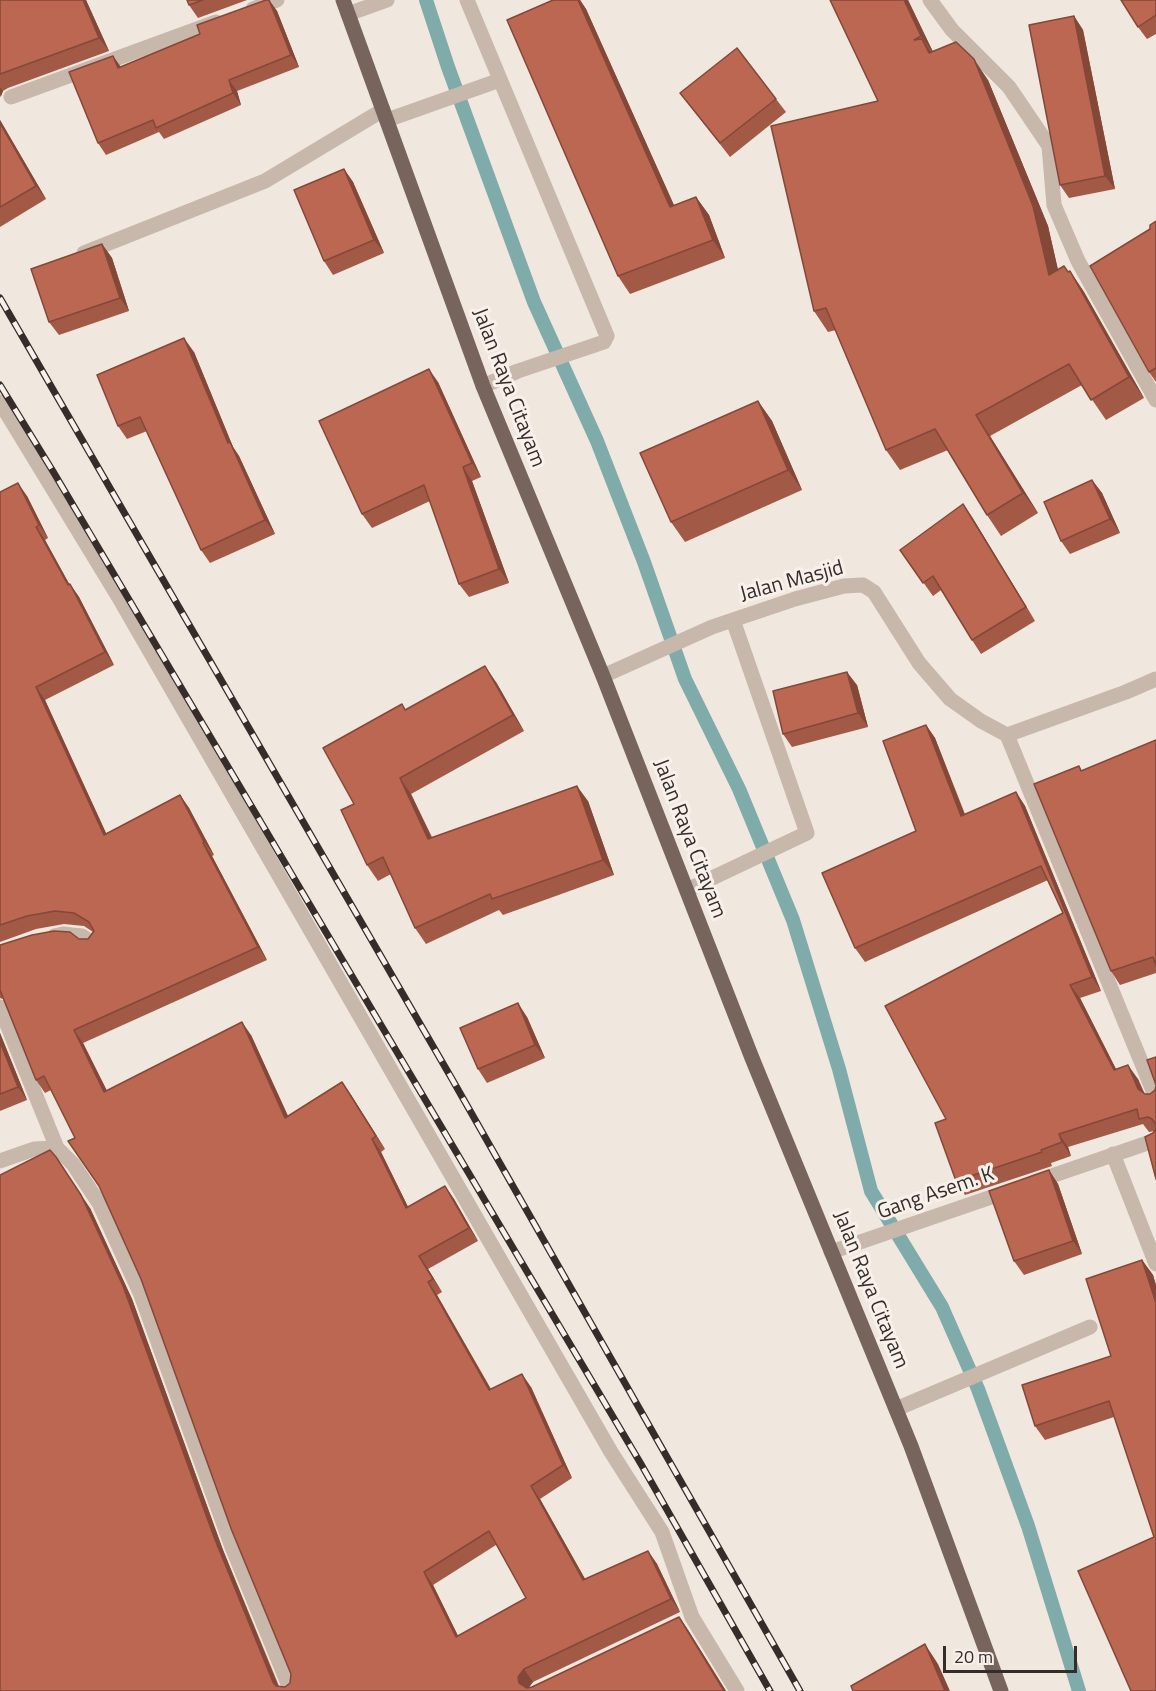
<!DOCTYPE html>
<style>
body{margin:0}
#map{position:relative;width:1156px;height:1691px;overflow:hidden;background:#f0e7de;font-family:"Titillium Web",sans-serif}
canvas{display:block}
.scale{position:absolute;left:943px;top:1646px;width:134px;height:27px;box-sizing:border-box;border:3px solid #362d2a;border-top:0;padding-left:8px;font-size:18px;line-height:21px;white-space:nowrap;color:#362d2a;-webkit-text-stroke:4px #f8f1eb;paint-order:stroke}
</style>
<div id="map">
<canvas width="1156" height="1691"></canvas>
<div class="scale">20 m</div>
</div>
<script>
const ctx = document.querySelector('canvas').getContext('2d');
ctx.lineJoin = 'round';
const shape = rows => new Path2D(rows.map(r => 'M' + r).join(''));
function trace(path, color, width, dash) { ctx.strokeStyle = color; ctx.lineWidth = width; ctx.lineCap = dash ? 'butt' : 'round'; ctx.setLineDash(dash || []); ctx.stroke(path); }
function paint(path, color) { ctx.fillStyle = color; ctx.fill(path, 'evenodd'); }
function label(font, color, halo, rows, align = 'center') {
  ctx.font = font + ' "Titillium Web",sans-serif'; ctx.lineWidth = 6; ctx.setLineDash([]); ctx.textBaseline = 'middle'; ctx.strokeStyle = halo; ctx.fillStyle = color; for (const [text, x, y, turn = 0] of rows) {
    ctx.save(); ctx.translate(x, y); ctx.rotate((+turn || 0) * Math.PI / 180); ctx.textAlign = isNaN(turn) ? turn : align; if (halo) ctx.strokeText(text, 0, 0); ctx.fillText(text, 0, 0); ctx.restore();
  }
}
const stream = shape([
 [426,0,448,67,534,302,597,441,644,562,685,679,739,789,793,920,839,1069,871,1191,942,1307,978,1389,1028,1526,1079,1691]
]);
const street = shape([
 [467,0,607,336,604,342,518,371,483,386],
 [930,0,952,30,1009,87,1049,146,1054,205,1078,261,1156,400],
 [253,9,277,0],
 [348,14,387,0],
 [11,97,216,22],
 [387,120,500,80],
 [84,253,265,181,383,110],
 [0,402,118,596,611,1452,662,1532,692,1617,737,1691],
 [603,676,712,627,795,599,844,586,863,585,874,592,919,663,950,699,981,721,1007,735],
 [1007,735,1156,1098],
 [1007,735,1126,692,1156,679],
 [687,890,807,833,733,620],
 [54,936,63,934,82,936,93,943],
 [0,1007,57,1148,73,1164,99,1203,141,1295,232,1547,291,1691],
 [1113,1154,1156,1264],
 [0,1161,34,1149,57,1148],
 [1034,1182,1156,1140],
 [831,1252,1009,1191],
 [896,1409,1090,1327]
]);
const primary = shape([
 [343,0,483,386,603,676,752,1058,911,1446,1001,1691]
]);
const rail = shape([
 [0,298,452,1079,800,1691],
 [0,385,54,473,641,1464,770,1691]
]);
const wall = shape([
 [0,0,86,0,109,51,8,88,3,91,1,96,0,97],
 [187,0,247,0,198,18,189,5],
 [269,0,277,11,299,67,237,91,241,105,164,139,159,132,106,155,98,143,113,56,120,67,200,34],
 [553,0,580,0,586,9,674,206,696,197,709,215,725,258,630,294,618,276],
 [830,0,908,0,933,52,988,80,1048,226,1058,270,1068,272,1070,271,1084,292,1144,398,1106,420,1082,385,990,436,1038,513,1001,536,987,515,948,450,900,470,886,450,836,330,828,332,814,311,878,101],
 [1156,0,1156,34,1147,39,1138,27],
 [1074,16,1083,30,1115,189,1069,198,1060,185],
 [680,93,776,99,786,112,730,157],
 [0,120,46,199,0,227],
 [344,169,353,182,384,253,333,275,324,261],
 [1156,221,1156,382,1149,372,1150,229],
 [102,244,112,258,129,311,59,335,49,322],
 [194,352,233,447,239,456,275,534,210,563,201,550,147,431,127,439,118,426],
 [438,382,481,477,472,481,509,583,469,597,459,584,430,501,372,528,362,514],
 [758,401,772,421,802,490,685,542,671,522],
 [1092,480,1102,493,1120,533,1070,554,1061,541],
 [0,492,27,496,48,538,45,540,69,584,70,584,79,597,114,665,45,700,106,834,180,795,189,808,214,855,212,856,267,960,83,1043,107,1091,251,1035,288,1117,351,1095,385,1149,381,1152,408,1207,445,1186,454,1199,478,1241,428,1269,442,1292,437,1295,491,1389,531,1387,572,1478,540,1499,585,1579,648,1551,657,1564,680,1612,533,1682,529,1687,532,1687,679,1617,688,1630,726,1691,0,1691,90,1208,132,1299,223,1550,279,1686,285,1687,290,1683,291,1674,141,1279,99,1186,51,1090,45,1093,36,1080,3,999,0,998,0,945,79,939,88,939,93,932,84,926,64,924,36,929,0,942],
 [496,1545,526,1598,458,1636,433,1585],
 [972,517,1035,621,981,654,972,640,941,590,933,596,900,550],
 [496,682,524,731,411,794,432,837,588,801,614,875,503,915,499,910,426,944,415,928,391,874,378,881,367,865,354,804,402,704,406,710],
 [857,685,868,727,792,747,783,734],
 [926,725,935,738,965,814,1016,792,1025,806,1101,991,1080,998,1116,1069,1138,1079,1145,1094,1150,1094,1155,1090,1156,1086,1156,1179,1153,1133,1155,1131,1149,1132,1143,1124,1068,1147,1071,1156,1051,1163,1052,1166,965,1195,956,1181,946,1119,1063,913,1048,880,865,962,855,948,916,831],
 [1156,740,1156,973,1120,985,1111,971,1079,766,1082,771],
 [527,1017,545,1058,487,1083,478,1069],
 [0,1033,27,1100,0,1111],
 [1049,1170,1058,1184,1082,1254,1024,1275,1014,1261],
 [1142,1260,1153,1275,1156,1285,1156,1691,1154,1537,1114,1417,1045,1440,1035,1426,1111,1356]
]);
const shadedWall = shape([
 [83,0,86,0,109,51,99,38],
 [269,0,277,11,299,67,291,55],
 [578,0,580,0,586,9,683,225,670,207],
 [904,0,908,0,935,56,921,36],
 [1074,16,1083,30,1115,189,1105,176],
 [922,39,936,59,929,53],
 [113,56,121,67,118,68],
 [974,59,988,80,1048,226,1064,296,1049,275],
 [229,80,237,91,241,105,233,93],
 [0,87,3,91,1,96,0,94],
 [0,120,46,199,36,186,0,123],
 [344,169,353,182,384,253,374,240],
 [696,197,709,215,725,258,713,240],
 [102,244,112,258,129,311,120,298],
 [1070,271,1084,292,1144,398,1129,377],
 [184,338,194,352,233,447,239,456,275,534,265,520,228,443],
 [429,369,438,382,481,477,472,463],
 [758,401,772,421,802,490,788,470],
 [976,415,990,436,1038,513,1023,493],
 [463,467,472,481,509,583,499,569],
 [1092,480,1102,493,1120,533,1110,519],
 [18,483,27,496,48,538,39,525],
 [963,504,972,517,1035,621,1026,607],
 [36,527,45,540,77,598,68,585],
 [70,584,79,597,114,665,105,652],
 [485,666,496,682,524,731,513,715],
 [847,672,857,685,868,727,858,713],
 [36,687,45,700,113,848,104,835],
 [926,725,935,738,970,829,961,816],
 [400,778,411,794,439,854,428,839],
 [577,786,588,801,614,875,603,860],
 [1016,792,1025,806,1101,991,1092,977],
 [180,795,189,808,214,855,204,842],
 [203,843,212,856,267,960,258,947],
 [1070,985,1080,998,1123,1083,1114,1070],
 [518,1003,527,1017,545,1058,535,1045],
 [242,1022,251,1035,295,1131,285,1118],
 [74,1030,83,1043,114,1105,104,1092],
 [0,1033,27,1100,18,1087,0,1042],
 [1128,1065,1138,1079,1147,1102,1138,1089],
 [342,1082,351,1095,385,1149,376,1136],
 [1059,1134,1068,1147,1071,1156,1062,1142],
 [372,1139,381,1152,415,1221,406,1208],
 [56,1157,90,1208,132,1299,223,1550,280,1691,273,1682],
 [1049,1170,1058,1184,1082,1254,1073,1241],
 [445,1186,454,1199,478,1241,469,1228],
 [419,1256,428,1269,442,1292,433,1279],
 [1142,1260,1153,1275,1156,1285,1156,1303],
 [428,1282,437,1295,498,1402,489,1390],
 [522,1374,531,1387,572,1478,563,1465],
 [531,1486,540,1499,593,1593,583,1580],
 [648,1551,657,1564,680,1612,671,1599],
 [424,1572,433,1585,465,1650,456,1637],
 [679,1617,688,1630,726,1691,724,1691],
 [925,1644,938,1664,950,1691,945,1691],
 [524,1669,533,1682,527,1690,519,1683,518,1677]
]);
const building = shape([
 [0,0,83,0,99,38,0,74,0,0],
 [187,0,203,0,189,5,187,0],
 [266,0,269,0,291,55,229,80,233,93,156,128,153,120,98,143,69,72,113,56,118,68,200,34,197,25,266,0],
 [553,0,578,0,670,207,696,197,713,240,618,276,507,20,553,0],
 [830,0,904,0,921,36,914,40,922,39,929,53,956,42,974,59,1033,206,1049,275,1064,266,1068,272,1070,271,1129,377,1091,400,1069,364,976,415,1023,493,987,515,935,429,886,450,826,308,814,311,771,126,878,101,830,0],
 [1121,0,1156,0,1156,15,1138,27,1121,0],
 [1074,16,1105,176,1060,185,1029,25,1074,16],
 [737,48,776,99,720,143,680,93,737,48],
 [0,123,36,186,0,207,0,123],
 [344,169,374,240,324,261,294,190,344,169],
 [1156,221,1156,368,1149,372,1090,266,1150,229,1150,225,1156,221],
 [102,244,120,298,49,322,31,269,102,244],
 [184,338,228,443,230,442,265,520,201,550,140,417,118,426,97,375,184,338],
 [429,369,472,463,463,467,499,569,459,584,424,485,362,514,319,421,429,369],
 [758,401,788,470,671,522,640,453,758,401],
 [1092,480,1110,519,1061,541,1044,502,1092,480],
 [18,483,39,525,36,527,68,585,70,584,105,652,36,687,104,835,180,795,204,842,203,843,258,947,74,1030,104,1092,242,1022,285,1118,342,1082,376,1136,372,1139,406,1208,445,1186,469,1228,419,1256,433,1279,428,1282,489,1390,522,1374,563,1465,531,1486,583,1580,648,1551,671,1599,524,1669,518,1677,519,1683,527,1688,532,1687,679,1617,724,1691,0,1691,0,1175,50,1150,56,1157,81,1195,123,1286,214,1537,273,1682,276,1686,285,1687,290,1683,291,1674,232,1531,141,1279,99,1186,68,1141,75,1138,44,1076,36,1080,0,990,0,945,32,935,54,931,70,932,79,939,88,939,94,931,89,922,74,913,55,911,27,916,0,925,0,492,18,483],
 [489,1531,526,1598,456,1637,424,1572,489,1531],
 [963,504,1026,607,972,640,933,576,923,583,900,550,963,504],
 [485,666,513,715,400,778,428,839,577,786,603,860,492,899,490,894,415,928,383,857,367,865,341,810,354,804,323,748,402,704,405,710,485,666],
 [847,672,858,713,783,734,773,691,847,672],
 [926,725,961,816,1016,792,1092,977,1070,985,1114,1070,1128,1065,1138,1089,1145,1094,1150,1094,1155,1090,1156,1086,1156,1179,1145,1137,1153,1133,1156,1129,1155,1123,1152,1119,1148,1117,1139,1119,1137,1109,1059,1134,1062,1142,1041,1150,1042,1152,956,1181,935,1123,946,1119,885,1006,1063,913,1041,866,855,948,822,873,916,831,883,741,926,725],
 [1156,740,1156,966,1153,957,1111,971,1034,784,1079,766,1081,771,1156,740],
 [518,1003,535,1045,478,1069,460,1028,518,1003],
 [0,1042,18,1087,0,1094,0,1042],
 [1156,1057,1156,1085,1147,1060,1156,1057],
 [1049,1170,1073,1241,1014,1261,989,1191,1049,1170],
 [1142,1260,1156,1303,1156,1691,1131,1691,1078,1571,1154,1537,1109,1401,1035,1426,1022,1385,1111,1356,1086,1279,1142,1260],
 [925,1644,945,1691,853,1691,851,1686,925,1644]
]);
const streetNames = [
 ["Jalan Raya Citayam",508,388,69],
 ["Jalan Masjid",792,582,-15],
 ["Jalan Raya Citayam",689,839,69],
 ["Gang Asem. K",936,1194,-19],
 ["Jalan Raya Citayam",870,1290,68]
];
trace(stream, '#80abab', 14);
trace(street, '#c8b7ab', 15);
trace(primary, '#77645c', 15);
trace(rail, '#362d2a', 7);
trace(rail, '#f8f1eb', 4.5, [14]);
paint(wall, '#a25946');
paint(shadedWall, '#844839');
paint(building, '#bc6751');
trace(building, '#844839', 1.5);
label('21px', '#362d2a', '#f8f1eb', streetNames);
</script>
